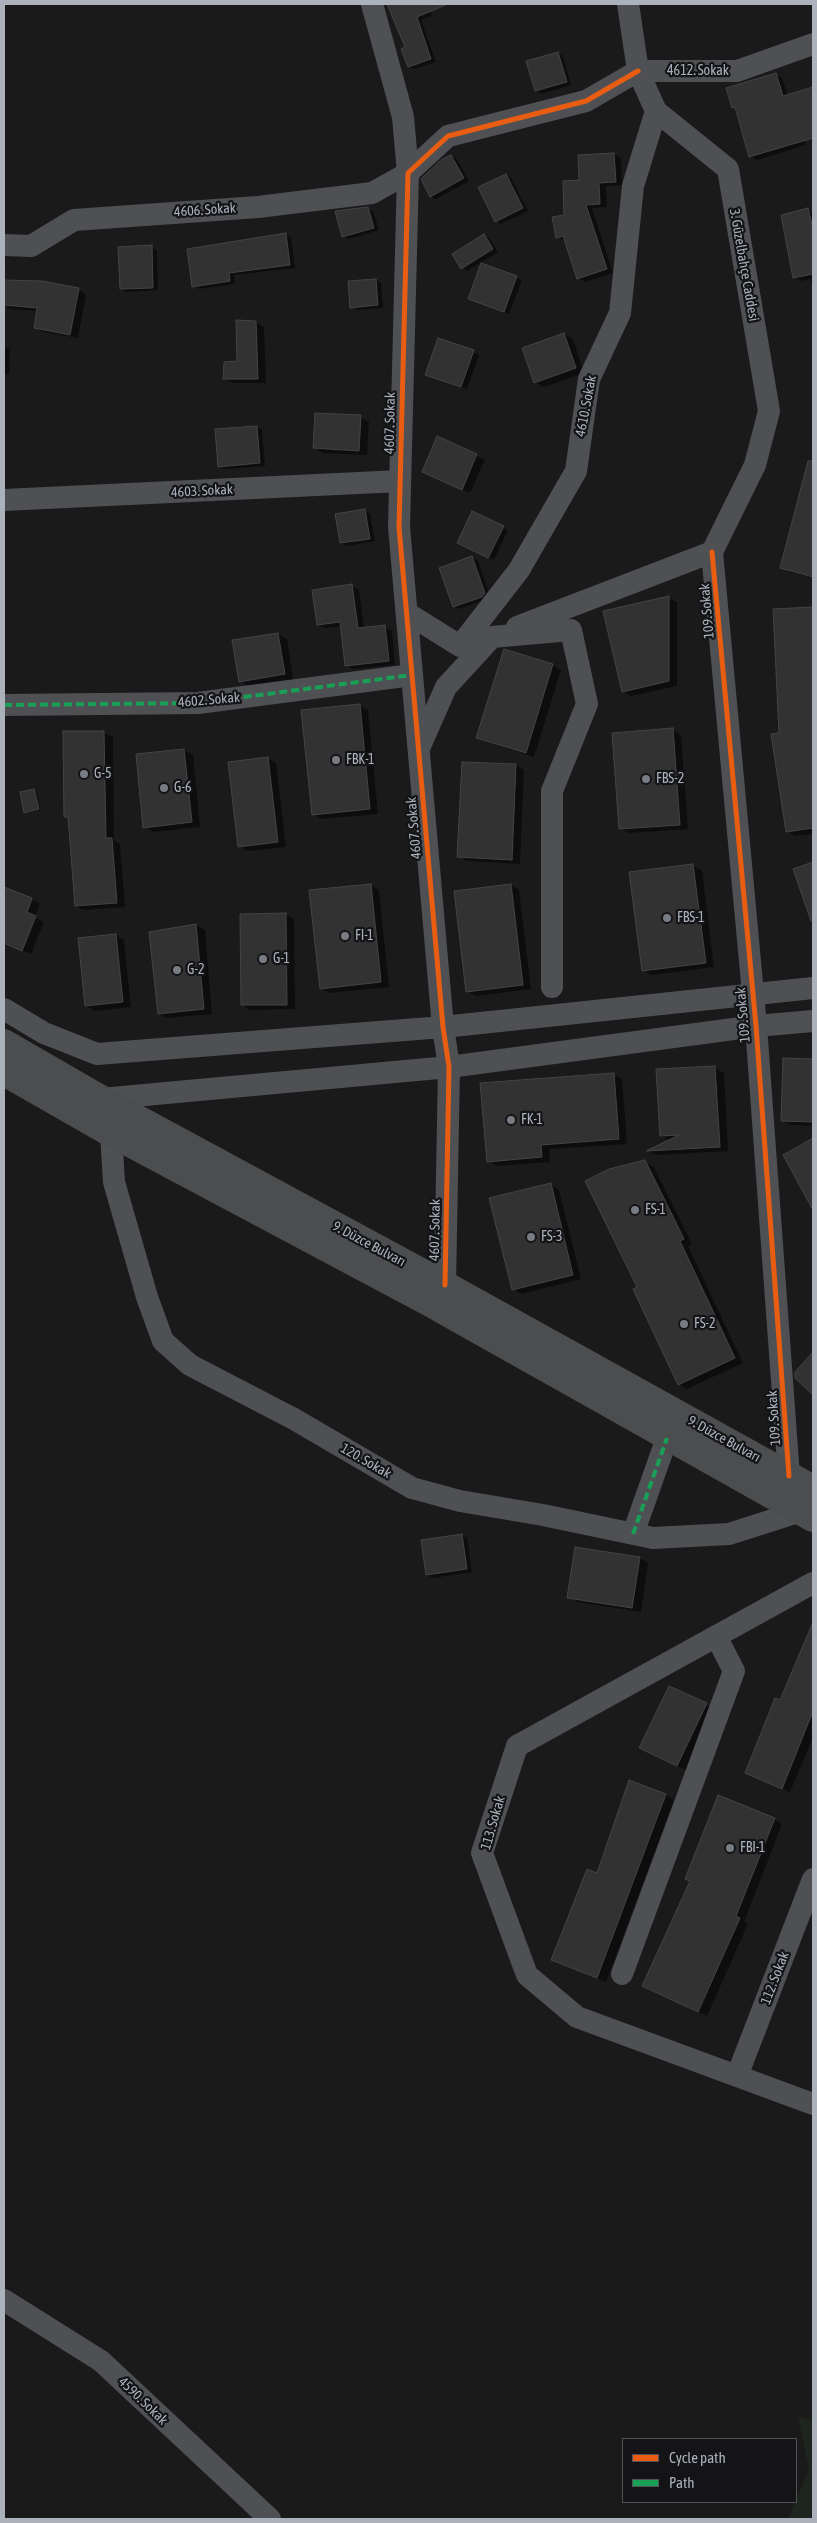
<!DOCTYPE html>
<meta charset="utf-8">
<style>
body{margin:0}
#map{position:relative;width:817px;height:2523px;overflow:hidden;background:#1a1a1b;font-family:"Asap Condensed",sans-serif}
canvas{display:block}
.frame{position:absolute;inset:0;border:5px solid #abb2bc;pointer-events:none}
.legend{position:absolute;left:622px;top:2438px;width:175px;height:65px;box-sizing:border-box;background:#141417;border:1px solid #505359;margin:0;padding:6px 9px;list-style:none;font-size:15px;color:#abb2bc}
.legend li{display:flex;align-items:center;gap:10px;height:25px}
.legend b{width:25px;border:1px solid #505359}
</style>
<div id="map">
<canvas width="817" height="2523"></canvas>
<div class="frame"></div>
<ul class="legend">
<li><b style="height:6px;background:#e95d12"></b>Cycle path</li>
<li><b style="height:6px;background:#1a9f57"></b>Path</li>
</ul>
</div>
<script>
const ctx = document.querySelector('canvas').getContext('2d');
ctx.lineJoin = 'round';
function paint(path, color) { ctx.fillStyle = color; ctx.fill(path, 'evenodd'); }
const shape = rows => new Path2D(rows.map(r => 'M' + r).join(''));
function trace(path, color, width, dash) { ctx.strokeStyle = color; ctx.lineWidth = width; ctx.lineCap = dash ? 'butt' : 'round'; ctx.setLineDash(dash || []); ctx.stroke(path); }
function label(font, color, halo, rows, align = 'center') {
  ctx.font = font + ' "Asap Condensed",sans-serif'; ctx.lineWidth = 4.5; ctx.setLineDash([]); ctx.textBaseline = 'middle'; ctx.strokeStyle = halo; ctx.fillStyle = color; for (const [text, x, y, turn = 0] of rows) {
    ctx.save(); ctx.translate(x, y); ctx.rotate((+turn || 0) * Math.PI / 180); ctx.textAlign = isNaN(turn) ? turn : align; if (halo) ctx.strokeText(text, 0, 0); ctx.fillText(text, 0, 0); ctx.restore();
  }
}
const green = shape([
 [798,2417,813,2421,813,2519,788,2519,809,2469]
]);
const shadow = shape([
 [388,4,427,4,432,16,421,20,436,62,414,69,409,66,406,48],
 [557,53,563,56,571,85,542,94,536,90],
 [775,74,782,78,788,96,813,88,813,133,803,136,806,145,757,160,750,156,737,110,733,107],
 [614,154,621,158,622,185,606,186,607,207,592,208,613,273,585,282,578,278,565,241,557,237,580,181,579,156],
 [451,156,457,159,469,181,436,199,430,196],
 [506,175,511,178,528,211,501,224,496,221],
 [367,208,373,211,379,230,349,239,343,236],
 [808,210,813,213,813,289,810,279,801,281,794,277],
 [286,234,291,237,295,268,234,275,235,284,199,289,193,286],
 [484,235,490,239,498,252,467,271,462,268],
 [151,247,157,250,158,290,126,292,121,288],
 [516,277,522,280,509,314,475,301],
 [376,280,381,283,383,308,357,310,352,307],
 [4,281,79,290,86,294,78,338,43,332,35,327,38,311,10,309,4,305],
 [256,322,264,327,266,383,233,383,224,378,238,363],
 [564,334,573,339,584,373,544,387,535,382],
 [439,339,479,355,467,389,427,374],
 [4,346,10,349,9,374,4,374],
 [360,417,369,422,367,455,323,453,314,448],
 [256,427,262,430,265,466,225,469,220,466],
 [438,438,485,460,470,493,432,476],
 [807,470,813,472,813,578,790,572,782,567],
 [365,511,370,514,375,541,347,546,341,543],
 [503,527,508,530,494,560,464,546],
 [472,558,478,561,490,596,487,599,459,609,454,606],
 [351,586,359,590,364,629,384,627,392,631,395,665,353,669,346,665,342,626,325,628,318,624],
 [668,598,677,602,677,686,631,696,623,691],
 [813,608,813,834,795,836,787,831,774,610],
 [278,634,287,639,293,679,248,686,240,681],
 [505,651,553,665,561,670,534,757,486,742,478,737],
 [359,706,368,710,378,814,321,819,313,814],
 [673,730,681,735,688,829,629,833,621,828],
 [64,733,104,733,113,737,114,840,120,844,125,907,84,910,76,906,69,819,65,816],
 [184,750,193,755,200,827,153,832,145,827,137,755],
 [267,758,276,763,286,847,248,851,239,846],
 [516,765,524,770,520,864,467,861,459,856],
 [34,791,36,792,41,810,28,813,25,812],
 [813,864,813,925,795,870],
 [693,866,702,870,714,967,651,975,643,970],
 [371,885,379,890,389,987,329,993,321,988],
 [511,885,519,890,531,989,476,996,467,991],
 [7,889,23,917,25,918,33,900,40,904,35,917,44,922,31,954,4,943,4,897],
 [286,915,294,919,295,1009,250,1010,242,1005],
 [196,925,205,930,212,1014,167,1018,159,1014,150,933],
 [116,935,124,940,131,1007,95,1011,86,1006],
 [784,1059,813,1060,813,1126,791,1125,782,1120],
 [715,1068,724,1073,728,1151,656,1155,649,1151,670,1141,661,1136,657,1071],
 [613,1075,622,1079,627,1144,549,1149,550,1162,497,1166,489,1161],
 [813,1139,813,1207,784,1156],
 [645,1162,654,1167,692,1244,688,1246,743,1363,687,1389,679,1384,639,1288],
 [551,1185,559,1190,581,1279,521,1294,513,1289],
 [462,1535,467,1538,472,1572,433,1578,427,1575],
 [640,1558,648,1563,641,1612,577,1602,569,1597],
 [813,1625,813,1738,790,1792,746,1773,781,1702],
 [670,1687,715,1709,686,1770,649,1752],
 [666,1795,674,1800,606,1982,553,1960],
 [774,1819,782,1824,744,1922,748,1924,707,2016,644,1986,691,1881]
]);
const building = shape([
 [387,4,448,4,417,17,431,59,408,67,401,49,405,47,387,4],
 [558,52,567,82,535,91,526,61,558,52],
 [776,73,783,96,813,87,813,138,749,157,735,107,732,108,726,88,776,73],
 [614,153,616,182,599,183,600,204,586,205,607,269,577,279,563,236,556,238,552,217,564,215,563,181,579,180,578,155,614,153],
 [451,155,464,178,430,197,421,179,441,160,451,155],
 [506,174,523,208,495,222,478,187,506,174],
 [368,207,374,228,342,237,335,211,368,207],
 [808,208,813,228,813,274,793,278,781,215,808,208],
 [286,233,290,265,229,273,230,281,192,287,187,249,286,233],
 [484,234,493,249,461,269,452,254,484,234],
 [152,245,153,288,120,289,118,247,152,245],
 [481,263,517,276,504,312,468,299,481,263],
 [376,279,378,305,350,308,348,281,376,279],
 [4,280,42,281,79,288,70,335,34,328,37,308,4,305,4,280],
 [236,320,256,321,258,379,223,379,224,362,237,361,236,320],
 [564,333,576,368,534,383,522,348,564,333],
 [438,338,474,350,461,387,425,375,438,338],
 [315,413,361,415,359,451,313,448,315,413],
 [257,426,260,463,218,467,215,429,257,426],
 [437,436,477,454,462,490,422,472,437,436],
 [808,461,813,461,813,577,780,568,808,461],
 [365,509,370,539,340,543,335,514,365,509],
 [472,511,504,526,488,558,457,543,472,511],
 [472,556,485,593,482,597,453,607,439,568,472,556],
 [352,584,358,628,385,625,389,661,345,666,340,622,317,625,312,590,352,584],
 [669,596,669,681,622,692,603,611,669,596],
 [813,607,813,828,786,832,771,734,779,733,773,609,813,607],
 [278,633,285,674,239,682,232,640,278,633],
 [504,649,553,664,526,753,476,738,504,649],
 [360,704,370,809,312,815,301,710,360,704],
 [673,728,680,825,619,829,612,733,673,728],
 [63,731,104,731,106,838,112,838,117,903,75,906,68,817,64,817,63,731],
 [184,749,192,822,143,828,136,754,184,749],
 [268,757,278,842,238,847,228,762,268,757],
 [462,762,516,764,512,860,457,857,462,762],
 [34,789,39,809,24,813,20,792,34,789],
 [813,862,813,921,811,921,793,869,813,862],
 [693,864,706,963,642,971,629,872,693,864],
 [371,884,381,982,320,989,309,890,371,884],
 [511,884,523,985,466,992,454,891,511,884],
 [4,887,32,898,27,912,36,916,22,951,4,943,4,887],
 [286,913,287,1005,241,1005,240,914,286,913],
 [196,924,204,1009,158,1014,149,932,196,924],
 [116,934,123,1002,85,1006,78,938,116,934],
 [783,1058,813,1059,813,1122,781,1121,783,1058],
 [715,1066,720,1147,646,1151,679,1135,660,1136,656,1069,715,1066],
 [614,1073,619,1139,541,1145,542,1157,487,1162,480,1083,614,1073],
 [813,1138,813,1210,783,1155,813,1138],
 [645,1160,684,1239,680,1241,735,1358,678,1385,633,1289,637,1287,585,1181,609,1169,645,1160],
 [551,1183,573,1275,512,1290,489,1198,551,1183],
 [813,1352,813,1395,795,1378,795,1372,813,1352],
 [462,1534,467,1569,426,1575,421,1540,462,1534],
 [575,1547,640,1557,632,1608,567,1598,575,1547],
 [813,1622,813,1711,782,1789,745,1773,775,1698,780,1700,813,1622],
 [669,1686,707,1703,677,1766,639,1748,669,1686],
 [629,1780,666,1794,597,1978,551,1960,587,1869,597,1873,629,1780],
 [718,1795,775,1818,736,1916,740,1918,698,2012,642,1986,690,1881,685,1879,718,1795]
]);
const minor = shape([
 [628,4,638,71,656,111,728,169,769,411,755,465,712,552],
 [638,71,737,71,813,44],
 [4,245,31,246,74,220,258,207,372,193,408,173,403,117,372,4],
 [4,500,400,481],
 [712,552,756,1026,789,1476],
 [407,613,460,646,475,642],
 [517,627,712,552],
 [460,646,519,570,576,471,589,379,620,313,633,186,656,111],
 [4,705,198,703,412,675],
 [420,746,446,687,492,637,571,630,587,704,552,791,552,987],
 [4,1009,44,1033,97,1054,443,1027,813,988],
 [101,1099,449,1067,756,1026,813,1021],
 [111,1133,114,1182,147,1297,163,1341,190,1365,294,1419,412,1488,460,1501,543,1515,653,1538,729,1534,801,1511],
 [445,1285,449,1067,443,1027,399,527,408,173,448,136,586,101,638,71],
 [633,1534,667,1438],
 [813,1583,517,1746,482,1853,527,1975,577,2017,813,2104],
 [622,1974,734,1671,716,1636],
 [737,2076,813,1879],
 [4,2300,101,2361,270,2519]
]);
const major = shape([
 [4,1043,101,1099,445,1285,813,1489],
 [4,1072,111,1133,434,1305,813,1518]
]);
const quiet = shape([
 [4,705,198,703,412,675],
 [633,1534,667,1438]
]);
const cycleway = shape([
 [712,552,756,1026,789,1476],
 [445,1285,449,1067,443,1027,399,527,408,173,448,136,586,101,638,71]
]);
const markers = [
 [336,760,5,"#787d84"],
 [84,774,5,"#787d84"],
 [646,779,5,"#787d84"],
 [164,788,5,"#787d84"],
 [667,918,5,"#787d84"],
 [345,936,5,"#787d84"],
 [263,959,5,"#787d84"],
 [177,970,5,"#787d84"],
 [511,1120,5,"#787d84"],
 [635,1210,5,"#787d84"],
 [531,1237,5,"#787d84"],
 [684,1324,5,"#787d84"],
 [730,1848,5,"#787d84"]
];
const streetNames = [
 ["4612. Sokak",698,71],
 ["4606. Sokak",205,210,-4],
 ["3. Güzelbahçe Caddesi",744,265,80],
 ["4610. Sokak",586,406,-79],
 ["4607. Sokak",390,423,-89],
 ["4603. Sokak",202,491,-3],
 ["109. Sokak",707,611,-95],
 ["4602. Sokak",209,700,-5],
 ["4607. Sokak",414,828,-95],
 ["109. Sokak",743,1015,-95],
 ["4607. Sokak",435,1230,-89],
 ["9. Düzce Bulvarı",369,1244,28],
 ["109. Sokak",774,1418,-94],
 ["9. Düzce Bulvarı",724,1439,29],
 ["120. Sokak",366,1461,30],
 ["113. Sokak",493,1823,-74],
 ["112. Sokak",775,1978,-69],
 ["4590. Sokak",143,2401,44]
];
const poiNames = [
 ["FBK-1",346,760],
 ["G-5",94,774],
 ["FBS-2",656,779],
 ["G-6",174,788],
 ["FBS-1",677,918],
 ["FI-1",355,936],
 ["G-1",273,959],
 ["G-2",187,970],
 ["FK-1",521,1120],
 ["FS-1",645,1210],
 ["FS-3",541,1237],
 ["FS-2",694,1324],
 ["FBI-1",740,1848]
];
paint(green, '#1e251e');
paint(shadow, '#0007');
paint(building, '#323233');
trace(building, '#434447', 1);
trace(minor, '#4e5054', 22);
trace(major, '#4c4d4f', 28);
trace(quiet, '#1a9f57', 4, [8, 4]);
trace(cycleway, '#e95d12', 5);
for (const [x, y, r, color] of markers) { const dot = new Path2D(); dot.arc(x, y, r, 0, 2 * Math.PI); ctx.fillStyle = color; ctx.fill(dot); trace(dot, '#141417', 2); }
label('14px', '#abb2bc', '#141417', streetNames);
label('14px', '#abb2bc', '#141417', poiNames, 'left');
</script>
